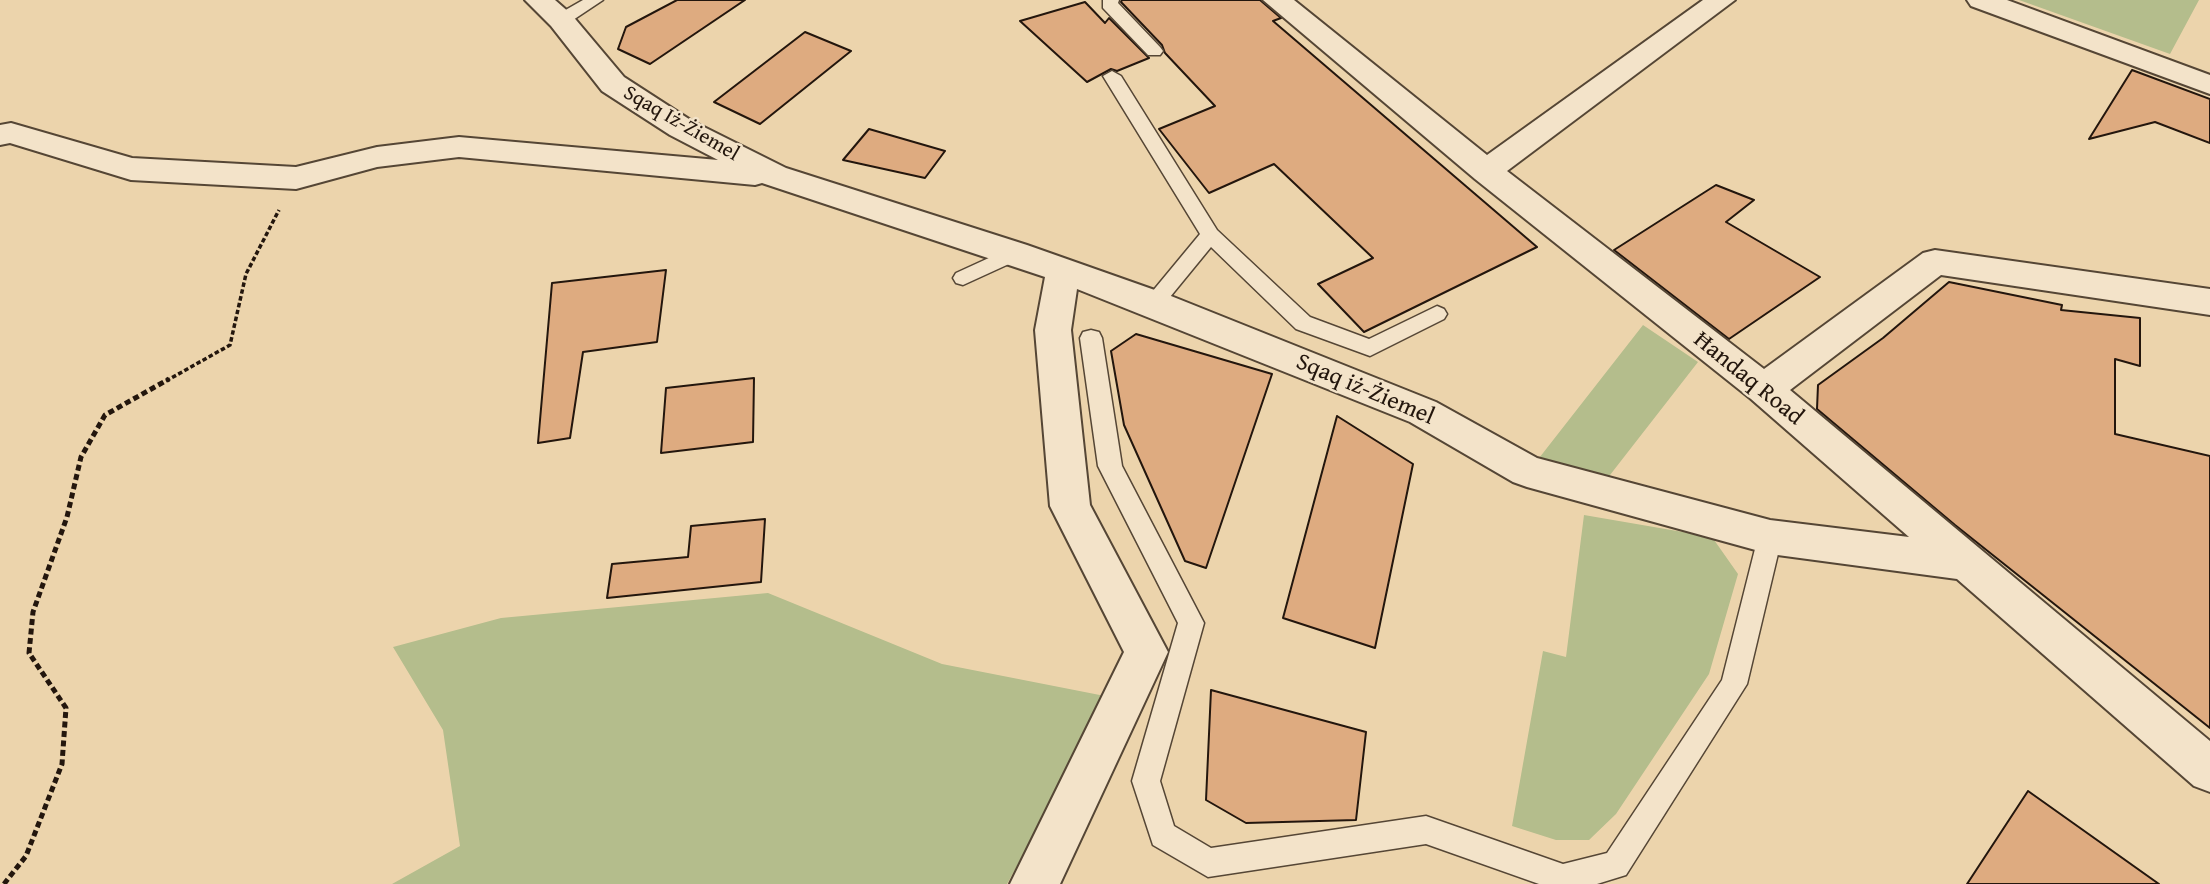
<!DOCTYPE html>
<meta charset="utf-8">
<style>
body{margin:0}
canvas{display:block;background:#ecd4ac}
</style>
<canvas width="2210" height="884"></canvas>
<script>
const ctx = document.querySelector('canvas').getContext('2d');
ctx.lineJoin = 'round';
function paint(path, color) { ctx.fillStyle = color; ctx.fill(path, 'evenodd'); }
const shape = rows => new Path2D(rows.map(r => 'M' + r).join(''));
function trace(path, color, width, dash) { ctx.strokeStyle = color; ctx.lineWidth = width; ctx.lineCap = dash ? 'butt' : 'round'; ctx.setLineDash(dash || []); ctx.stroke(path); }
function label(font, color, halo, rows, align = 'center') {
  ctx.font = font + ' "Gentium Book Plus",serif'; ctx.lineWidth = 5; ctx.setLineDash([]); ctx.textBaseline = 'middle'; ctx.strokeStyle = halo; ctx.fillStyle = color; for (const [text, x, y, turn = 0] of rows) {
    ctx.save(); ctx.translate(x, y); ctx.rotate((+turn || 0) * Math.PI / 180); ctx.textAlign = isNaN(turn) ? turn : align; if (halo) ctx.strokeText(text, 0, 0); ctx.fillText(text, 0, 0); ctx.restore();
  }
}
const green = shape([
 [2019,0,2199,0,2170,54],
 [1643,325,1698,362,1603,484,1536,462],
 [1584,515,1712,537,1738,574,1709,674,1616,814,1589,840,1556,840,1512,826,1543,651,1566,657],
 [768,593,942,664,1110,697,1007,884,392,884,460,846,443,730,393,647,501,618]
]);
const building = shape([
 [677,0,745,0,650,64,618,49,626,27,677,0],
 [1122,0,1260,0,1281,18,1273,21,1537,247,1364,332,1318,284,1373,258,1274,164,1209,193,1159,129,1215,106,1165,53,1162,45,1121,2,1122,0],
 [1085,2,1105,23,1109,18,1149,58,1117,71,1111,69,1087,82,1020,21,1085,2],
 [805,32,851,51,760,124,714,102,805,32],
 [2132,70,2210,99,2210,143,2155,122,2089,139,2132,70],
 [869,129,945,151,925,178,843,160,869,129],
 [1716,185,1754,200,1726,222,1820,277,1729,339,1614,250,1716,185],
 [666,270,657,342,583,352,570,438,538,443,552,283,666,270],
 [1949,282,2062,305,2061,310,2140,318,2140,366,2115,359,2115,434,2210,456,2210,728,1955,525,1817,409,1818,385,1883,338,1949,282],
 [1136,334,1272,374,1206,568,1185,561,1124,425,1111,351,1136,334],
 [754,378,753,442,661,453,666,388,754,378],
 [1337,416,1413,464,1375,648,1283,618,1337,416],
 [765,519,761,582,607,598,612,564,688,557,691,526,765,519],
 [1211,690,1366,732,1356,820,1246,823,1206,800,1211,690],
 [2028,791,2159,884,1967,884,2028,791]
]);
const pathFar1 = shape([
 [166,381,230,345,246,274,279,210]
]);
const path = shape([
 [4,884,26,856,62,764,66,708,29,653,33,612,67,517,81,457,105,415,169,379]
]);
const lane = shape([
 [583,0,603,0,567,24,555,24,553,20,555,16,583,0],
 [1103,0,1119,0,1118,3,1160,47,1163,51,1160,55,1148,55,1103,8,1103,0],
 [1112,71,1121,76,1217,230,1310,317,1369,339,1437,306,1444,309,1447,314,1444,319,1370,356,1296,329,1211,247,1161,308,1147,308,1144,303,1147,298,1200,234,1103,76,1112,71],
 [1015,246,1022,248,1025,253,1022,258,963,285,956,283,953,278,956,273,1015,246],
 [1091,330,1099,332,1102,338,1122,466,1204,623,1160,781,1174,826,1211,848,1426,816,1563,864,1607,853,1722,680,1758,537,1761,530,1770,527,1779,530,1782,537,1747,684,1626,875,1597,884,1539,884,1426,844,1208,877,1153,845,1132,781,1178,623,1098,466,1080,338,1083,332,1091,330]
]);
const street = shape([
 [525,0,555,0,571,14,624,77,692,121,786,168,1027,245,1166,294,1436,402,1537,458,1770,520,1909,537,1751,399,1475,179,1263,0,1294,0,1487,155,1703,0,1735,0,1507,171,1764,369,1923,253,1935,250,2210,289,2210,315,1941,275,1790,390,2210,741,2210,792,2194,786,1957,579,1770,554,1527,487,1513,482,1410,422,1077,289,1071,330,1090,505,1168,652,1060,884,1010,884,1124,652,1050,506,1035,330,1045,277,762,183,755,185,459,157,377,167,296,189,131,180,10,143,0,145,0,125,11,123,132,158,296,167,377,147,459,137,718,160,670,135,602,91,551,26,525,0],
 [1967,0,2007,0,2210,75,2210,94,1971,6,1967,0]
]);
const farStreetnames = [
 ["Sqaq Iż-Żiemel",681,124,30]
];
const streetNames = [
 ["Ħandaq Road",1748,379,39],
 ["Sqaq iż-Żiemel",1365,390,23]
];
paint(green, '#b4bd8c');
paint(building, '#deab80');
trace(building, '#23160d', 2);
trace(lane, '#554635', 3);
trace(street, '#554635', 4);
trace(pathFar1, '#23160d', 3.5, [4.5, 2.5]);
trace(path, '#23160d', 5, [6, 3.5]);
paint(lane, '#f3e3c9');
paint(street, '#f3e3c9');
label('21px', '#23160d', '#f3e3c9', farStreetnames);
label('24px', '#23160d', '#f3e3c9', streetNames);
</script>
